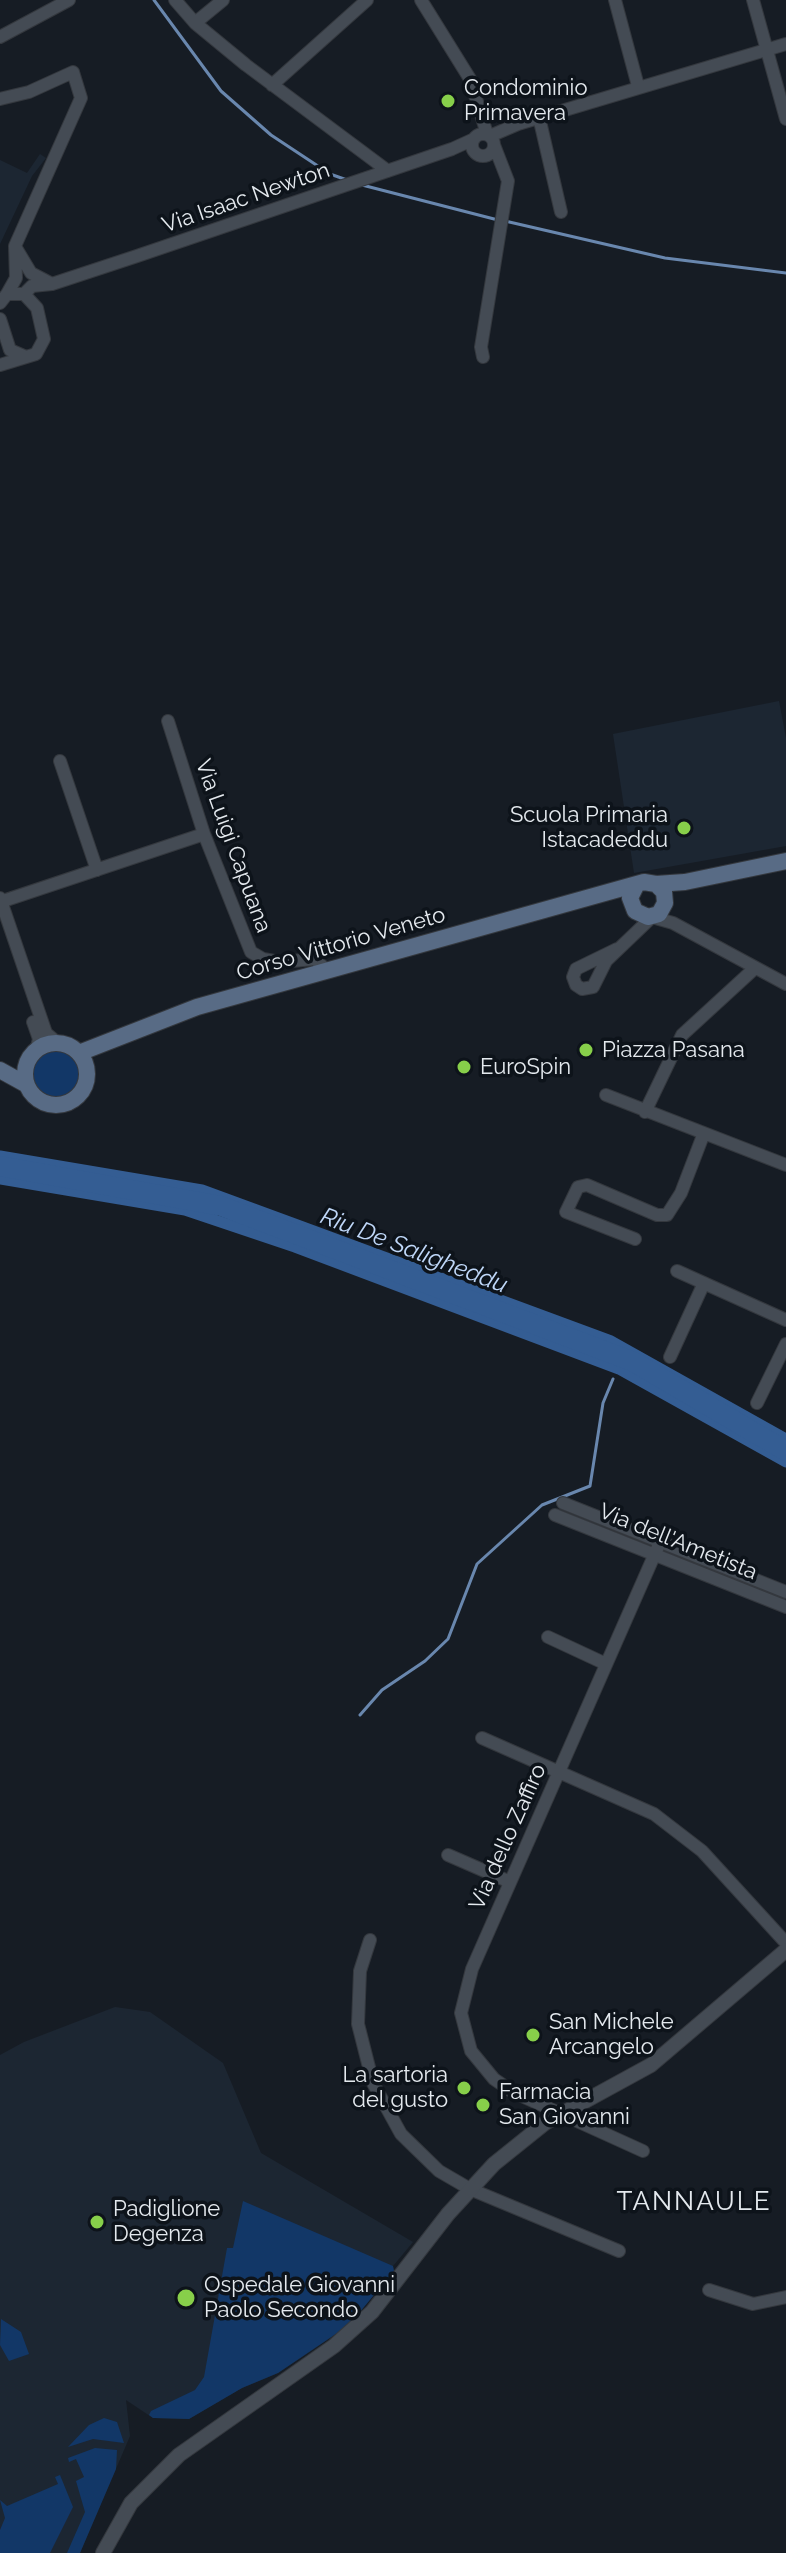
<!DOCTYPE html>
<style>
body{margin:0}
canvas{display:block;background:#161c24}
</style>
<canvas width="786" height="2553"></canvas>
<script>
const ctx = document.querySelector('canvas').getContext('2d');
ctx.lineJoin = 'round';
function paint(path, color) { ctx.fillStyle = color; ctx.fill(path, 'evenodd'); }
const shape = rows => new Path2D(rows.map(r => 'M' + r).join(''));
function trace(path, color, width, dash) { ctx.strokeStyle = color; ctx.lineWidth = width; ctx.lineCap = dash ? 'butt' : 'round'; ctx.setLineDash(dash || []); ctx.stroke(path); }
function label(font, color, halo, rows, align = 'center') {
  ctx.font = font + ' Raleway,sans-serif'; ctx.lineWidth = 7; ctx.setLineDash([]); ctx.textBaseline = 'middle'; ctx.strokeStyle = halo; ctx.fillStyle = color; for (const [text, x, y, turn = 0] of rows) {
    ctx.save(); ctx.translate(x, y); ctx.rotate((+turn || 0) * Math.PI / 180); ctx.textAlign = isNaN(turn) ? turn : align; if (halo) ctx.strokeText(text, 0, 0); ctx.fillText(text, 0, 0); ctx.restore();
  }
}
const built = shape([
 [40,154,46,158,32,176,0,244,0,160,27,173],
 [779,701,786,738,786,846,634,873,613,734],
 [115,2007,150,2012,223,2063,261,2153,413,2242,393,2266,394,2271,338,2333,278,2373,242,2388,189,2419,153,2418,126,2400,130,2436,80,2553,0,2553,0,2055,24,2042]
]);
const green = shape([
 '33 1074a23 23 0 1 1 46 0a23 23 0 1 1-46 0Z',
 [243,2201,393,2266,394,2271,349,2325,278,2373,242,2388,189,2419,153,2418,149,2415,151,2411,195,2390,204,2377,227,2248,233,2248],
 [1,2319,21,2332,29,2354,9,2361,0,2345],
 [104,2418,117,2422,124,2443,93,2439,68,2447,89,2425],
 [95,2448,117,2450,116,2469,80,2553,67,2553,85,2512,76,2481,84,2477,76,2459,69,2462,68,2458],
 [60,2475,73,2507,50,2553,0,2553,0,2530,5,2518,0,2500,7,2506,58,2484,55,2477]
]);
const stream = shape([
 [154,0,221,91,271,135,330,174,347,180],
 [362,185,498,220],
 [505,221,665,258,786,273],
 [627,1365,634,1362],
 [360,1715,382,1690,425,1661,448,1639,477,1564,542,1505,590,1486,603,1403,613,1379]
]);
const canal = shape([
 [0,1156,202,1190,300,1226,611,1341,786,1439],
 [0,1179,185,1210,295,1247,619,1369,786,1462]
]);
const river = shape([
 [0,1166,221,1206,634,1362,786,1451]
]);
const minor = shape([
 [175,0,195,23,246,65,388,171],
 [421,0,470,79,487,134],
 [615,0,638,86],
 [753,0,786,119],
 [195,23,223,0],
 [0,37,69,0],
 [272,85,367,0],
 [0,99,29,92,73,72,81,98,15,246,16,278,7,294],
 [539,117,561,212],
 '472 145a11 11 0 1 1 22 0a11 11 0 1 1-22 0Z',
 [490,136,518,124,786,44],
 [16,248,31,273,52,284],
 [24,294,32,286,52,284,137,256,452,149,474,139],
 [0,303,7,294,24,294,37,308,44,339,36,354,0,365],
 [0,319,10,350,26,357],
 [483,357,481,347,508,181,494,145],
 [168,721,204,834,251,952,263,959,280,962,315,959,326,970],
 [60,761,97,870],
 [0,898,46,1033,59,1044],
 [0,902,204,834],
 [617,949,576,969,573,977,576,985,582,989,593,987,606,961,652,917,673,923,786,984],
 [33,1022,39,1039,36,1051],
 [606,1095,786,1165],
 [645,1112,682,1035,755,968],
 [635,1239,566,1212,578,1187,587,1185,657,1215,667,1215,681,1193,704,1133],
 [677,1271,786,1320],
 [670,1357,704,1283],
 [757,1403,786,1344],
 [563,1503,786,1592],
 [555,1515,786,1607],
 [548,1637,606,1664],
 [482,1738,654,1814,702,1851,786,1943],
 [448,1855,510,1882],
 [370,1940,360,1971,358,2024,373,2083,401,2134,439,2171,470,2189,619,2251],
 [643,2151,513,2092,494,2079,471,2051,461,2013,472,1969,661,1540],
 [709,2290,753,2304,786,2297]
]);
const tertiary = shape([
 [103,2553,131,2503,179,2455,334,2346,372,2312,448,2214,494,2164,545,2123,651,2065,786,1950]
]);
const secondary = shape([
 [656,884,685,882,786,861],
 '25 1074a31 31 0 1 1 62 0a31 31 0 1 1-62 0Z',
 [79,1053,197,1007,644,882,656,884,664,892,665,903,659,914,648,917,635,911,630,898,636,886],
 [0,1070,27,1085]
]);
const markers = [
 [448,101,8,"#87cf4a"],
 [684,828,8,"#87cf4a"],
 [586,1050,8,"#87cf4a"],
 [464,1067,8,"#87cf4a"],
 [533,2035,8,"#87cf4a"],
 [464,2088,8,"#87cf4a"],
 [483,2105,8,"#87cf4a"],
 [97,2222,8,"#87cf4a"],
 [186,2298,10,"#87cf4a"]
];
const poiNames = [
 ["Condominio",464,88],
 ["Primavera",464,113],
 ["Scuola Primaria",668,815,"right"],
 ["Istacadeddu",668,840,"right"],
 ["Piazza Pasana",602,1050],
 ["EuroSpin",480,1067],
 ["San Michele",549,2022],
 ["Arcangelo",549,2047],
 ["La sartoria",448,2075,"right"],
 ["del gusto",448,2100,"right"],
 ["Farmacia",499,2092],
 ["San Giovanni",499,2117],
 ["Padiglione",113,2209],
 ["Degenza",113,2234],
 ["Ospedale Giovanni",204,2285],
 ["Paolo Secondo",204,2310]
];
const streetNames = [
 ["Via Isaac Newton",246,198,-19],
 ["Via Luigi Capuana",233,846,70],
 ["Corso Vittorio Veneto",341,944,-16],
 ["Via dell'Ametista",678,1542,22],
 ["Via dello Zaffiro",508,1837,-66]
];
const waterNames = [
 ["Riu De Saligheddu",414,1251,21]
];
const quarterNames = [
 ["TANNAULE",694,2202]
];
paint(built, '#1c2632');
paint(green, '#123767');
trace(stream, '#6987ae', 3);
trace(canal, '#345d93', 11);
trace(river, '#345d93', 20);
trace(minor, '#34383e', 14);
trace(tertiary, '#34383e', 16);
trace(secondary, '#34383e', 18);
trace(minor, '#444b54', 12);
trace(tertiary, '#444b54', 14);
trace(secondary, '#586b85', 16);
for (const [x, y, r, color] of markers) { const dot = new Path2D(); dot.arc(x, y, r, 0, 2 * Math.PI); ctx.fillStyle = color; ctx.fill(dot); trace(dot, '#0d131a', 3); }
label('22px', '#e4e9ee', '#0d131a', poiNames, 'left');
label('22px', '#e4e9ee', '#0d131a', streetNames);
label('italic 24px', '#bfd7f8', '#0d131a', waterNames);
ctx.letterSpacing = '2px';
label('26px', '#e4e9ee', '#0d131a', quarterNames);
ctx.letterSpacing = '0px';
</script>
